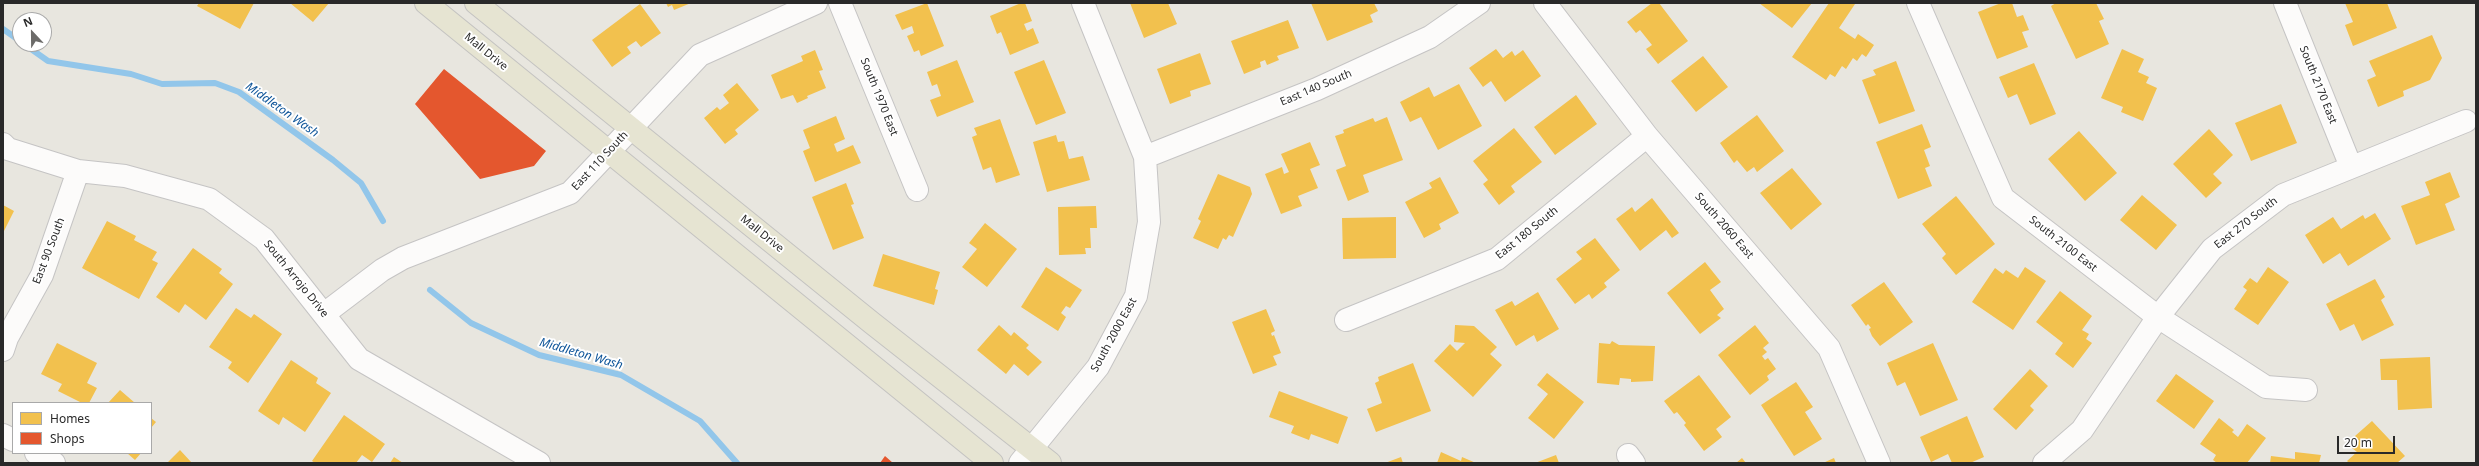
<!DOCTYPE html>
<style>
body{margin:0}
#map{position:relative;width:2479px;height:466px;overflow:hidden;background:#e8e6df;font-family:"Noto Sans",sans-serif}
canvas{display:block}
.frame{position:absolute;inset:0;border:4px solid #292929;pointer-events:none}
.legend{position:absolute;left:12px;top:402px;width:140px;height:52px;box-sizing:border-box;background:#fff;border:1px solid #a9a9a9;margin:0;padding:5px 7px;list-style:none;font-size:12px;color:#292929}
.legend li{display:flex;align-items:center;gap:8px;height:20px}
.legend b{width:20px;border:1px solid #a9a9a9}
.north{position:absolute;left:12px;top:12px;width:40px;height:40px;box-sizing:border-box;background:#fff;border:1px solid #a9a9a9;border-radius:50%;rotate:338deg;font-size:11px;font-weight:700;line-height:16px;text-align:center;color:#292929}
.north::after{content:'';display:block;margin:auto;width:14px;height:18px;background:#6c6b69;clip-path:polygon(50% 0,100% 100%,50% 72%,0 100%)}
.scale{position:absolute;left:2337px;top:436px;width:58px;height:18px;box-sizing:border-box;border:2px solid #292929;border-top:0;padding-left:5px;font-size:12px;line-height:14px;white-space:nowrap;color:#292929;-webkit-text-stroke:3px #fff;paint-order:stroke}
</style>
<div id="map">
<canvas width="2479" height="466"></canvas>
<div class="frame"></div>
<ul class="legend">
<li><b style="height:11px;background:#f2c14e"></b>Homes</li>
<li><b style="height:11px;background:#e4572e"></b>Shops</li>
</ul>
<div class="north">N</div>
<div class="scale">20 m</div>
</div>
<script>
const ctx = document.querySelector('canvas').getContext('2d');
ctx.lineJoin = 'round';
function paint(path, color) { ctx.fillStyle = color; ctx.fill(path, 'evenodd'); }
const shape = rows => new Path2D(rows.map(r => 'M' + r).join(''));
function trace(path, color, width, dash) { ctx.strokeStyle = color; ctx.lineWidth = width; ctx.lineCap = dash ? 'butt' : 'round'; ctx.setLineDash(dash || []); ctx.stroke(path); }
function label(font, color, halo, rows, align = 'center') {
  ctx.font = font + ' "Noto Sans",sans-serif'; ctx.lineWidth = 4; ctx.setLineDash([]); ctx.textBaseline = 'middle'; ctx.strokeStyle = halo; ctx.fillStyle = color; for (const [text, x, y, turn = 0] of rows) {
    ctx.save(); ctx.translate(x, y); ctx.rotate((+turn || 0) * Math.PI / 180); ctx.textAlign = isNaN(turn) ? turn : align; if (halo) ctx.strokeText(text, 0, 0); ctx.fillText(text, 0, 0); ctx.restore();
  }
}
const homes = shape([
 [199,3,254,3,240,29,197,6],
 [290,3,329,3,313,22],
 [666,3,691,3,674,10,672,5,668,7],
 [927,3,944,46,921,56,919,50,914,52,907,36,914,33,912,26,902,30,895,15],
 [1021,3,1025,3,1032,21,1024,24,1027,31,1033,28,1039,43,1010,55,1001,32,997,34,990,16],
 [1130,3,1168,3,1177,24,1144,38],
 [1311,3,1374,3,1378,11,1370,15,1373,22,1327,41],
 [1652,3,1659,3,1688,41,1658,64,1646,49,1652,45,1640,30,1636,33,1627,22],
 [1759,3,1812,3,1792,28],
 [1829,3,1855,4,1839,28,1855,39,1858,34,1874,45,1866,57,1862,54,1857,61,1853,58,1846,69,1842,66,1835,77,1830,74,1826,80,1792,57],
 [2001,3,2012,3,2017,17,2023,15,2029,30,2022,32,2028,47,1997,59,1978,12],
 [2056,3,2096,3,2104,19,2099,21,2109,44,2076,59,2051,6],
 [2345,3,2387,3,2397,28,2353,46,2345,25,2353,22],
 [640,4,661,33,641,47,636,41,627,47,631,53,612,67,592,40],
 [1288,20,1299,48,1277,56,1279,60,1267,65,1265,60,1260,62,1261,67,1244,74,1231,41],
 [2432,35,2442,58,2430,80,2403,91,2404,96,2378,107,2367,80,2376,76,2369,61],
 [1496,49,1503,58,1512,51,1515,56,1523,50,1541,76,1505,102,1491,81,1483,87,1469,68],
 [2122,49,2144,59,2138,72,2149,77,2146,83,2157,88,2143,121,2121,112,2123,107,2101,98],
 [815,50,823,70,819,71,826,88,807,96,808,98,797,103,793,95,781,99,771,75,803,61,801,56],
 [1200,53,1211,84,1190,91,1191,96,1170,104,1157,69],
 [1703,56,1728,87,1696,112,1671,81],
 [957,60,974,102,937,117,930,100,941,96,937,84,932,86,927,72],
 [1044,60,1066,113,1036,125,1014,72],
 [1896,61,1915,111,1879,124,1862,80,1876,75,1873,70],
 [2034,63,2056,114,2030,125,2017,94,2008,98,1999,77],
 [737,83,759,110,735,130,738,134,725,144,704,118,717,107,720,110,729,103,723,95],
 [1459,84,1482,126,1438,150,1421,117,1410,122,1400,102,1429,87,1434,97],
 [1576,95,1597,124,1555,155,1534,127],
 [2281,104,2297,143,2251,161,2235,123],
 [1757,115,1784,151,1757,172,1754,167,1747,172,1737,160,1734,163,1720,143],
 [836,116,845,139,834,144,837,152,853,145,861,163,815,182,803,151,810,148,803,130],
 [1387,117,1403,160,1363,175,1369,192,1348,201,1336,170,1346,166,1335,136,1344,133,1343,130,1373,118,1375,122],
 [1000,119,1020,175,996,183,991,167,983,170,972,137,977,135,974,128],
 [1922,124,1931,147,1924,150,1930,166,1925,168,1932,186,1898,199,1876,142],
 [1514,128,1542,162,1511,186,1515,192,1499,205,1483,184,1488,180,1473,161],
 [2209,129,2233,155,2213,174,2222,183,2206,198,2173,164],
 [2079,131,2117,173,2085,201,2048,159],
 [1056,135,1058,142,1064,141,1069,159,1083,156,1090,180,1047,192,1033,142],
 [1310,142,1320,165,1310,169,1318,188,1298,196,1302,206,1281,214,1265,174,1282,167,1284,174,1289,172,1281,154],
 [1792,168,1822,204,1791,230,1760,193],
 [2450,172,2460,197,2445,204,2455,230,2416,245,2401,206,2430,195,2425,182],
 [1218,174,1250,187,1252,194,1233,237,1229,235,1226,240,1223,238,1218,249,1193,238,1201,221,1198,219],
 [1440,177,1459,213,1439,224,1441,229,1424,238,1405,202,1432,188,1429,183],
 [846,183,854,204,851,205,864,238,833,250,812,197],
 [2142,195,2177,225,2156,250,2120,220],
 [1956,196,1995,244,1956,275,1942,258,1946,254,1922,224],
 [1652,198,1679,233,1672,238,1666,230,1640,251,1616,219,1632,207,1635,212],
 [3,205,14,211,3,233],
 [1096,206,1097,228,1090,228,1091,248,1085,248,1086,254,1059,255,1058,207],
 [2375,213,2391,239,2348,266,2340,253,2323,264,2305,235,2333,217,2341,229,2363,215,2365,219],
 [1396,217,1396,258,1343,259,1342,218],
 [107,221,136,236,134,240,157,252,152,260,158,263,139,299,82,268],
 [985,223,1017,249,987,287,962,267,977,249,969,243],
 [1595,238,1620,270,1604,283,1607,287,1592,299,1589,294,1575,304,1556,279,1582,259,1576,252],
 [193,248,222,269,219,273,233,284,206,320,185,304,179,313,156,297],
 [883,254,940,272,935,289,938,290,934,305,873,286],
 [1705,262,1721,282,1710,290,1724,309,1717,315,1721,318,1700,334,1667,293],
 [1046,267,1082,290,1070,308,1066,306,1061,313,1066,317,1058,331,1021,307],
 [2025,267,2046,281,2013,330,1972,302,1995,268,2003,274,2006,270,2018,278],
 [2268,267,2289,282,2258,325,2234,309,2247,290,2243,287,2250,278,2257,283],
 [2375,279,2385,297,2381,300,2394,325,2362,341,2354,324,2340,331,2326,304],
 [1884,282,1913,322,1880,346,1872,336,1869,329,1871,328,1868,324,1866,326,1851,305],
 [2060,291,2092,316,2082,330,2089,334,2086,339,2092,343,2073,368,2055,354,2063,343,2036,322],
 [1538,292,1559,329,1537,342,1534,335,1516,346,1495,310,1512,301,1515,306],
 [236,308,251,318,254,314,282,334,248,383,228,368,232,362,209,347],
 [1266,309,1275,331,1271,333,1272,336,1274,335,1281,353,1273,356,1277,365,1253,374,1232,322],
 [999,325,1011,336,1014,332,1029,345,1026,348,1042,362,1028,376,1014,364,1006,374,977,350],
 [1455,325,1474,326,1497,347,1490,354,1502,365,1473,397,1434,361,1450,344,1457,351,1465,343,1454,342],
 [1755,325,1769,343,1763,348,1767,352,1762,356,1765,360,1768,358,1776,369,1767,376,1769,380,1750,395,1718,355],
 [1612,341,1619,345,1655,346,1653,381,1631,382,1631,379,1620,378,1619,385,1597,383,1599,343,1610,344],
 [57,343,97,363,87,383,97,388,89,403,82,403,58,391,62,384,41,374],
 [1933,343,1958,400,1920,416,1905,382,1897,386,1887,363],
 [2430,357,2432,408,2398,410,2397,380,2381,380,2380,359],
 [291,360,318,378,316,383,331,393,305,432,283,417,279,425,258,411],
 [1413,363,1431,411,1376,432,1367,409,1382,403,1375,383,1379,381,1378,377],
 [2030,369,2048,386,2030,406,2034,410,2016,430,1993,409],
 [1547,373,1584,402,1554,439,1528,418,1548,394,1537,385],
 [2176,374,2214,401,2194,429,2156,401],
 [1699,375,1731,417,1716,429,1722,437,1704,451,1684,425,1686,423,1677,412,1674,414,1664,401],
 [1796,382,1813,407,1805,412,1822,439,1794,456,1761,405],
 [120,390,135,403,108,403],
 [1279,391,1348,417,1338,444,1311,434,1309,440,1291,433,1294,426,1269,417],
 [344,415,385,444,372,462,362,455,356,463,315,463,312,461],
 [1967,416,1984,457,1970,463,1952,463,1948,454,1931,462,1920,437],
 [151,418,156,422,151,428],
 [2219,418,2234,430,2232,432,2238,437,2247,424,2266,438,2247,463,2217,463,2213,460,2216,455,2200,444],
 [2372,421,2405,456,2397,463,2349,463,2347,461,2357,452,2352,448,2359,441,2355,436],
 [180,450,192,463,167,463],
 [1441,452,1461,461,1462,457,1476,463,1437,463],
 [2295,452,2321,455,2319,463,2270,463,2271,456,2295,459],
 [127,453,141,453,135,460],
 [1556,455,1559,463,1535,463],
 [394,457,403,463,390,463],
 [1401,457,1403,463,1385,463],
 [1742,458,1746,463,1736,463],
 [1834,458,1836,463,1823,463]
]);
const shops = shape([
 [444,69,546,151,534,166,480,179,415,104],
 [885,456,893,463,880,463]
]);
const stream = shape([
 [3,29,20,41],
 [24,44,48,61,131,74,162,84,215,83,239,92,333,160,361,183,383,221],
 [430,290,471,323,539,355,621,375,700,421,737,463]
]);
const minor = shape([
 [840,3,917,190],
 [1545,3,1647,136,1829,348,1879,463],
 [1918,3,2003,198,2158,317,2266,387,2306,390],
 [2285,3,2351,167],
 [3,144,8,149,78,171,125,176,209,199,264,239,359,359,539,463],
 [1145,157,1317,89,1430,37,1479,3],
 [324,314,382,270,403,258,570,193,700,55,816,3],
 [1346,320,1497,259,1647,136],
 [3,350,7,338,42,275,78,171],
 [3,435,13,440],
 [36,453,54,463],
 [1628,455,1634,463],
 [1020,463,1098,367,1136,296,1149,222,1145,157,1083,3],
 [2044,463,2082,430,2158,317,2212,249,2283,195,2466,121]
]);
const major = shape([
 [426,3,992,463],
 [476,3,872,323,1050,463]
]);
const streetNames = [
 ["Mall Drive",486,52,39],
 ["South 2170 East",2318,85,68],
 ["East 140 South",1316,88,-23],
 ["South 1970 East",879,97,68],
 ["East 110 South",600,161,-47],
 ["East 270 South",2246,223,-38],
 ["South 2060 East",1724,226,49],
 ["East 180 South",1527,233,-39],
 ["Mall Drive",762,234,39],
 ["South 2100 East",2063,244,38],
 ["East 90 South",49,251,-69],
 ["South Arrojo Drive",296,279,51],
 ["South 2000 East",1114,335,-61]
];
const waterNames = [
 ["Middleton Wash",282,110,35],
 ["Middleton Wash",581,354,16]
];
paint(homes, '#f2c14e');
paint(shops, '#e4572e');
trace(stream, '#92c6ea', 6);
trace(minor, '#c5c4c4', 24);
trace(major, '#c4c3c1', 24);
trace(minor, '#fcfbfa', 22);
trace(major, '#e6e4d2', 22);
label('11px', '#292929', '#fff', streetNames);
label('italic 12px', '#0d5499', '#fff', waterNames);
</script>
